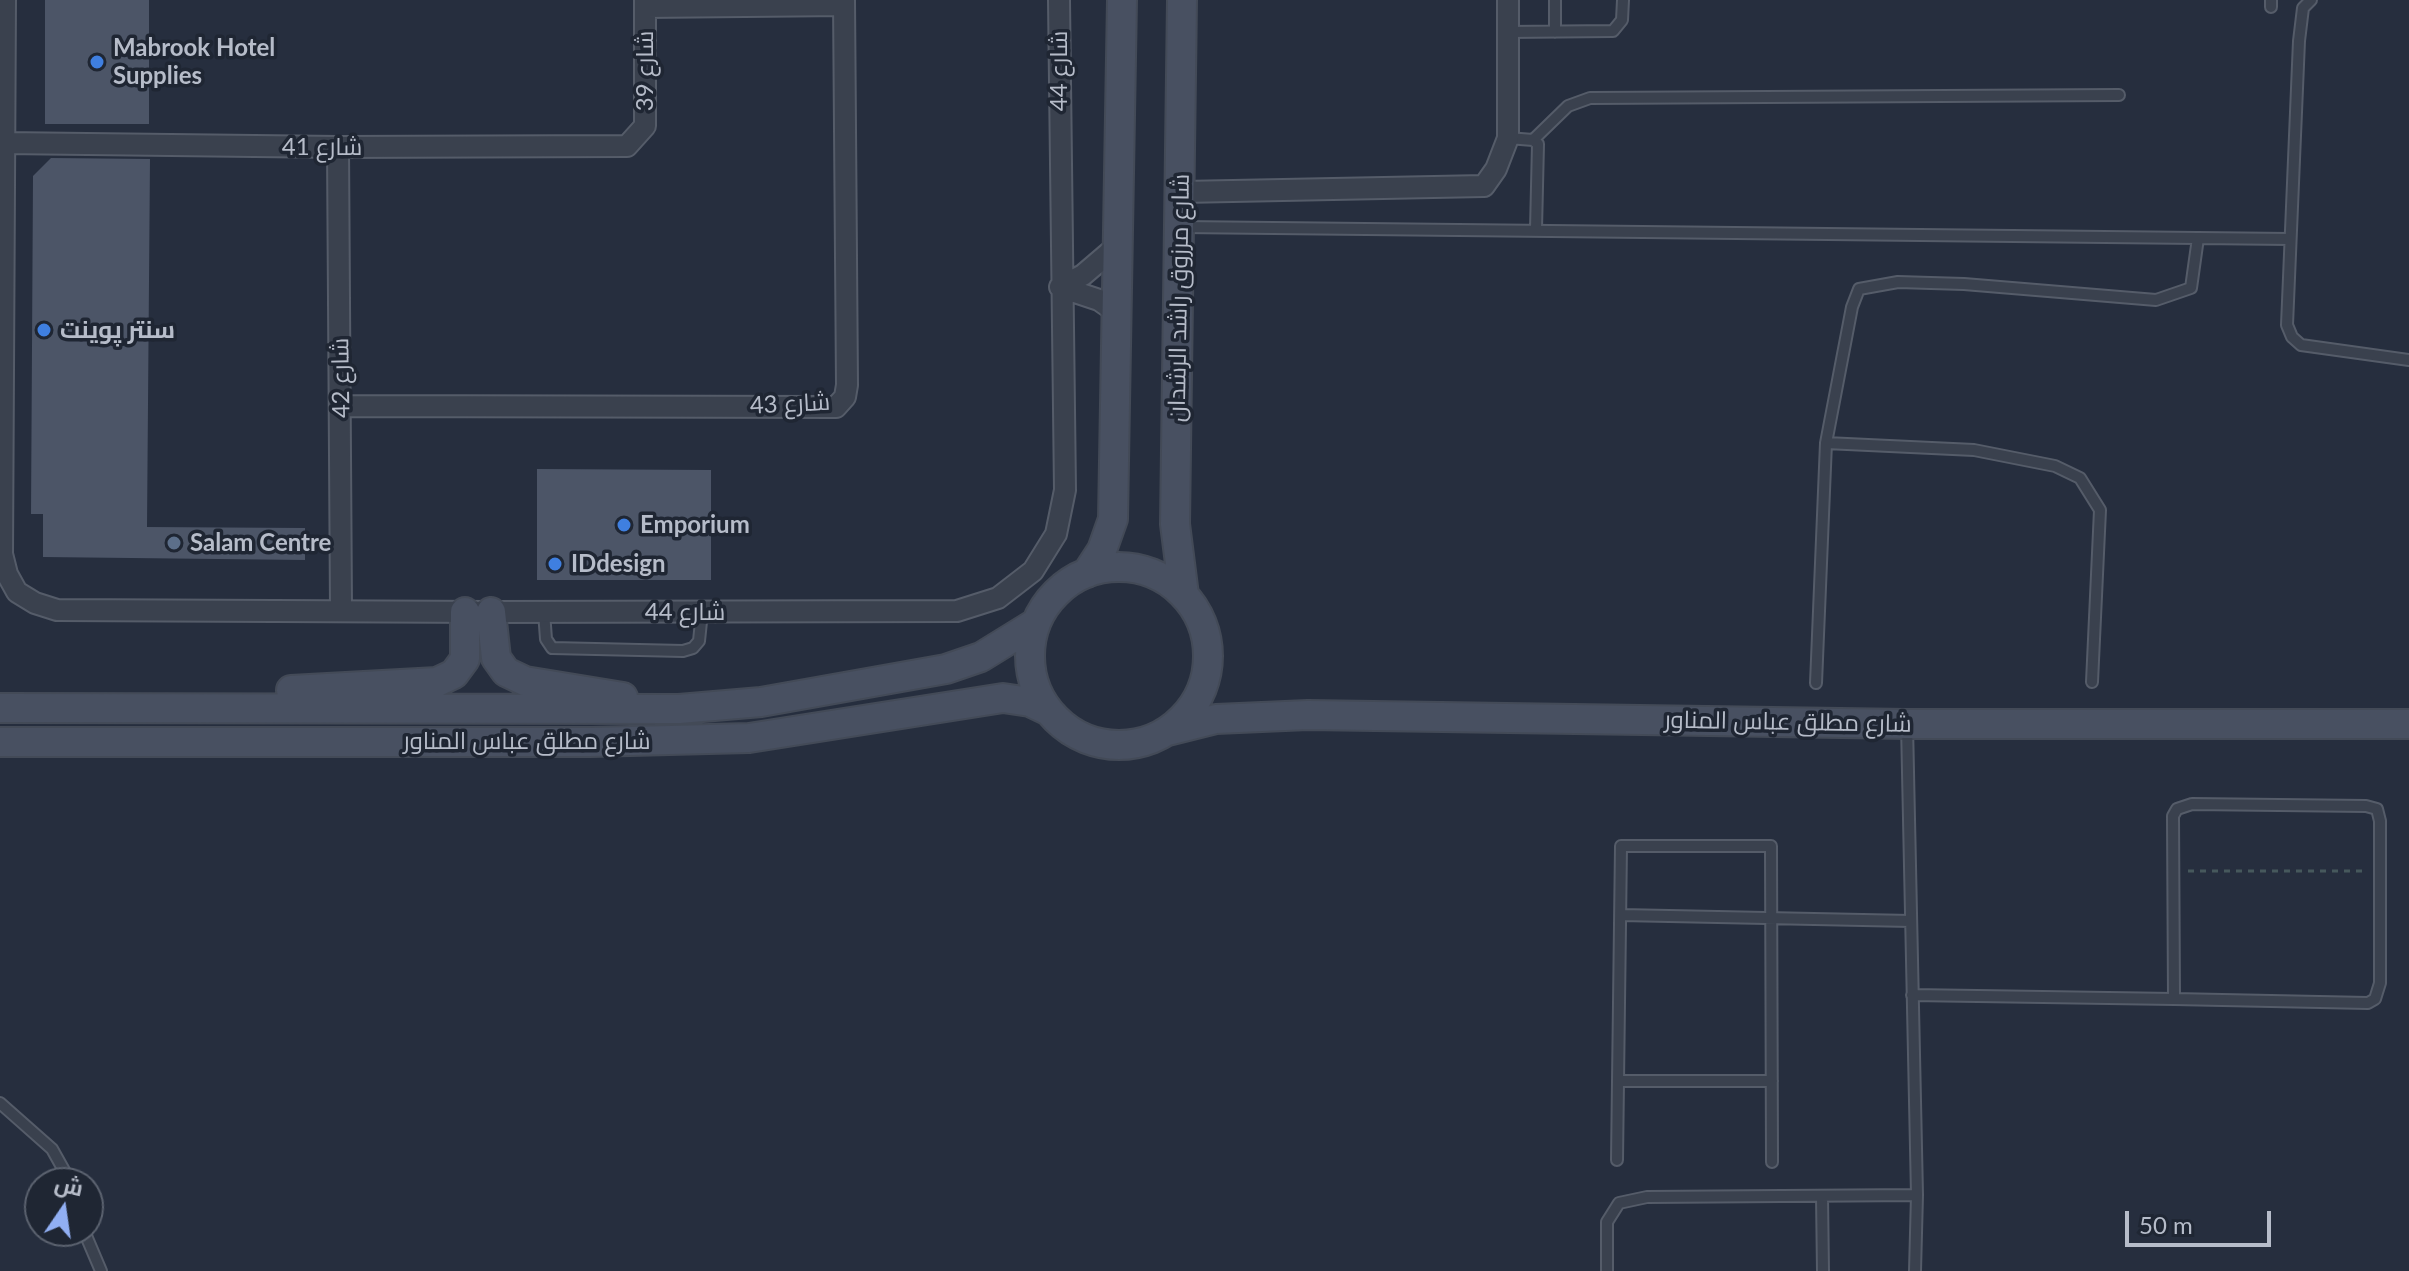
<!DOCTYPE html>
<meta charset="utf-8">
<style>
body{margin:0}
#map{position:relative;width:2409px;height:1271px;overflow:hidden;background:#262e3e;font-family:Lato,Cairo,sans-serif}
canvas{display:block}
.north{position:absolute;left:24px;top:1167px;width:80px;height:80px;box-sizing:border-box;background:#1f2633;border:2px solid #5b626f;border-radius:50%;rotate:13deg;font-size:22px;font-weight:700;line-height:32px;text-align:center;color:#b6bcc9}
.north::after{content:'';display:block;margin:auto;width:28px;height:36px;background:#91aff3;clip-path:polygon(50% 0,100% 100%,50% 72%,0 100%)}
.scale{position:absolute;left:2125px;top:1211px;width:146px;height:36px;box-sizing:border-box;border:4px solid #b6bcc9;border-top:0;padding-left:10px;font-size:24px;line-height:28px;white-space:nowrap;color:#b6bcc9;-webkit-text-stroke:6px #1f2633;paint-order:stroke}
</style>
<div id="map">
<canvas width="2409" height="1271"></canvas>
<div class="north">ش</div>
<div class="scale">50 m</div>
</div>
<script>
const ctx = document.querySelector('canvas').getContext('2d');
ctx.lineJoin = 'round';
function paint(path, color) { ctx.fillStyle = color; ctx.fill(path, 'evenodd'); }
const shape = rows => new Path2D(rows.map(r => 'M' + r).join(''));
function trace(path, color, width, dash) { ctx.strokeStyle = color; ctx.lineWidth = width; ctx.lineCap = dash ? 'butt' : 'round'; ctx.setLineDash(dash || []); ctx.stroke(path); }
function label(font, color, halo, rows, align = 'center') {
  ctx.font = font + ' Lato,Cairo,sans-serif'; ctx.lineWidth = 7; ctx.setLineDash([]); ctx.textBaseline = 'middle'; ctx.strokeStyle = halo; ctx.fillStyle = color; for (const [text, x, y, turn = 0] of rows) {
    ctx.save(); ctx.translate(x, y); ctx.rotate((+turn || 0) * Math.PI / 180); ctx.textAlign = isNaN(turn) ? turn : align; if (halo) ctx.strokeText(text, 0, 0); ctx.fillText(text, 0, 0); ctx.restore();
  }
}
const building = shape([
 [45,0,149,0,149,124,45,124],
 [51,158,150,159,147,527,305,528,305,560,43,557,43,514,31,514,33,176],
 [537,469,711,470,711,580,537,580]
]);
const path = shape([
 [2188,871,2364,871]
]);
const lane = shape([
 [2311,0,2303,8,2299,41,2287,325,2292,337,2301,345,2409,360],
 [2271,7,2271,0],
 [1508,32,1613,31,1622,20,1623,0],
 [1555,32,1555,0],
 [1508,138,1533,140,1538,144,1536,229],
 [1533,140,1568,106,1590,98,2119,95],
 [1181,227,2290,239],
 [1826,443,1974,450,2055,466,2080,478,2100,510,2092,682],
 [544,612,546,639,552,648,683,651,693,648,699,641,702,612],
 [1816,683,1826,443,1852,307,1859,289,1898,282,1964,284,2156,300,2191,288,2198,238],
 [1907,725,1917,1195,1915,1271],
 [2192,804,2366,806,2377,809,2380,821,2380,983,2375,999,2368,1003,2174,999,2173,816,2177,809,2192,804],
 [1621,915,1911,921],
 [1912,995,2174,999],
 [1618,1081,1772,1081],
 [0,1103,52,1149,71,1183],
 [1617,1160,1621,846,1771,846,1772,1162],
 [1822,1196,1823,1271],
 [84,1231,101,1271],
 [1607,1271,1607,1222,1619,1203,1647,1197,1917,1195]
]);
const street = shape([
 [5,0,2,554,7,574,17,592,35,603,57,610,491,612,957,611,998,598,1033,571,1056,534,1065,490,1059,0],
 [645,7,844,5],
 [4,143,338,147,627,146,645,126,645,0],
 [338,147,341,609],
 [1182,192,1484,186,1496,169,1508,138,1508,0],
 [1060,287,1083,275,1117,246],
 [1060,287,1099,300,1116,312],
 [341,406,836,407,845,397,847,385,844,0]
]);
const secondary = shape([
 [1182,0,1175,524,1184,595],
 '1030 656a89 89 0 1 1 178 0a89 89 0 1 1-178 0Z',
 [1087,573,1102,550,1113,519,1122,0],
 [491,612,496,658,506,672,525,681,623,697],
 [291,690,437,682,454,674,465,659,465,612],
 [0,708,679,709,761,702,946,669,981,657,1036,623],
 [1168,731,1216,719,1308,715,1907,724,2409,724],
 [0,742,591,742,749,738,1003,698,1030,702,1049,711]
]);
const markers = [
 [97,62,8,"#3f7fe0"],
 [44,330,8,"#3f7fe0"],
 [624,525,8,"#3f7fe0"],
 [174,543,8,"#5c6f8a"],
 [555,564,8,"#3f7fe0"]
];
const poiNames = [
 ["Mabrook Hotel",113,48],
 ["Supplies",113,76],
 ["سنتر پوينت",60,330],
 ["Emporium",640,525],
 ["Salam Centre",190,543],
 ["IDdesign",571,564]
];
const streetNames = [
 ["شارع 39",645,71,-90],
 ["شارع 44",1059,71,-90],
 ["شارع 41",322,147],
 ["شارع مرزوق راشد الرشدان",1179,298,-89],
 ["شارع 42",341,378,-91],
 ["شارع 43",790,404,-3],
 ["شارع 44",685,612],
 ["شارع مطلق عباس المناور",1788,722,1],
 ["شارع مطلق عباس المناور",527,741]
];
paint(building, '#4c5567');
trace(lane, '#555c69', 14);
trace(street, '#555c69', 24);
trace(secondary, '#434a57', 32);
trace(path, '#46585c', 3, [6, 6]);
trace(lane, '#3a414e', 10);
trace(street, '#3a414e', 20);
trace(secondary, '#485061', 28);
for (const [x, y, r, color] of markers) { const dot = new Path2D(); dot.arc(x, y, r, 0, 2 * Math.PI); ctx.fillStyle = color; ctx.fill(dot); trace(dot, '#1f2633', 3); }
label('bold 24px', '#b6bcc9', '#1f2633', poiNames, 'left');
label('24px', '#b6bcc9', '#1f2633', streetNames);
</script>
